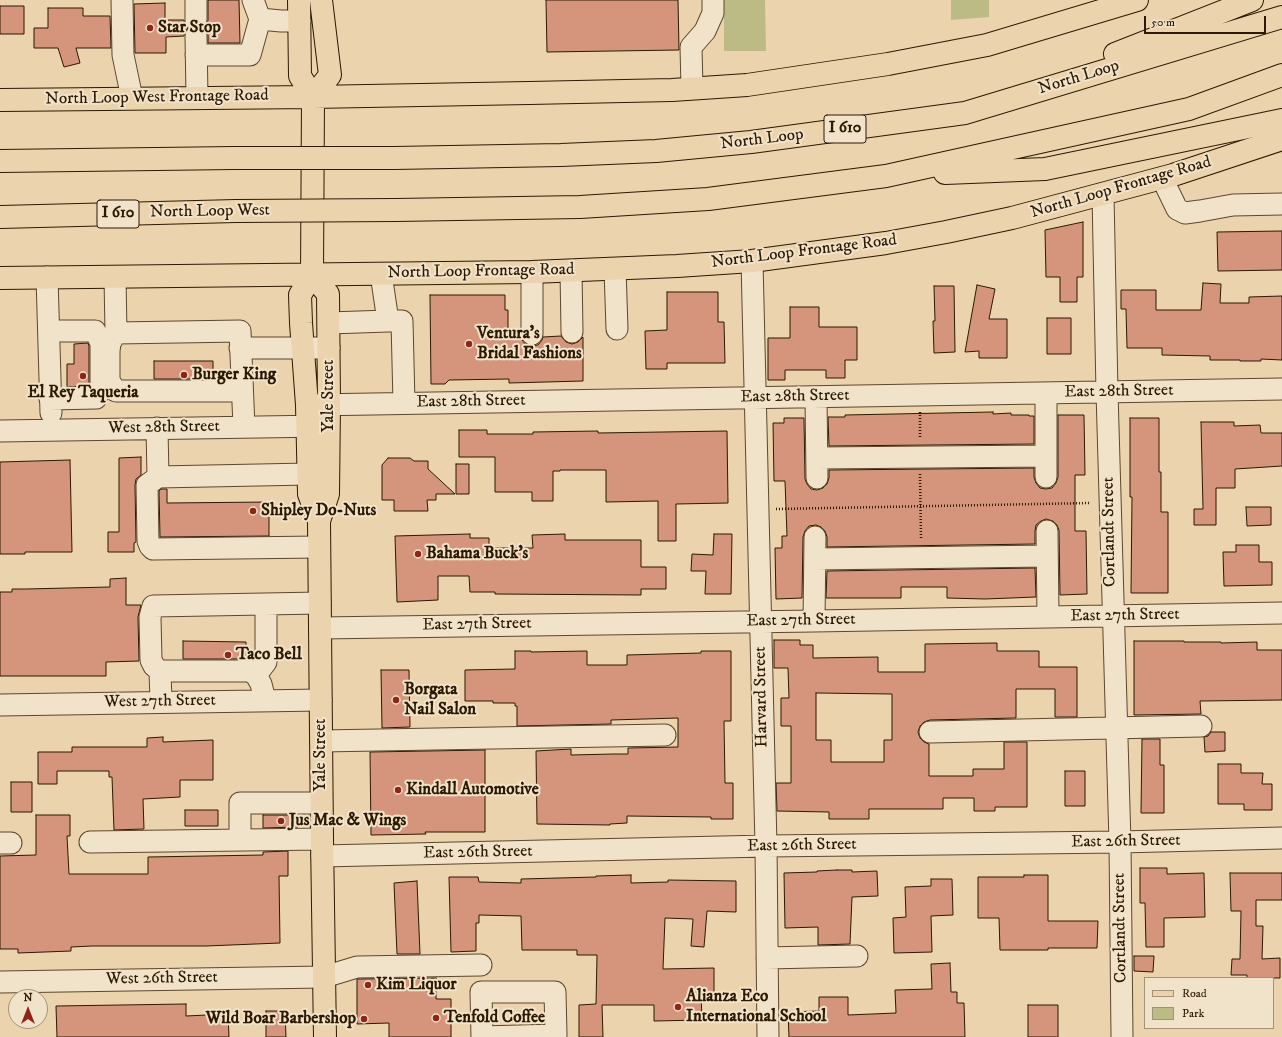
<!DOCTYPE html>
<style>
body{margin:0}
#map{position:relative;width:1282px;height:1037px;overflow:hidden;background:#ead3ad;font-family:"IM FELL DW Pica",serif}
canvas{display:block}
.legend{position:absolute;left:1144px;top:977px;width:130px;height:52px;box-sizing:border-box;background:#f1e2ca;border:1px solid #a29279;margin:0;padding:5px 7px;list-style:none;font-size:12px;color:#2c1900}
.legend li{display:flex;align-items:center;gap:8px;height:20px}
.legend b{width:20px;border:1px solid #a29279}
.north{position:absolute;left:8px;top:989px;width:40px;height:40px;box-sizing:border-box;background:#f1e2ca;border:1px solid #a29279;border-radius:50%;rotate:0deg;font-size:11px;font-weight:700;line-height:16px;text-align:center;color:#2c1900}
.north::after{content:'';display:block;margin:auto;width:14px;height:18px;background:#8f2418;clip-path:polygon(50% 0,100% 100%,50% 72%,0 100%)}
.scale{position:absolute;left:1144px;top:16px;width:122px;height:18px;box-sizing:border-box;border:2px solid #2c1900;border-top:0;padding-left:5px;font-size:12px;line-height:14px;white-space:nowrap;color:#2c1900;-webkit-text-stroke:3px #f1e2ca;paint-order:stroke}
</style>
<div id="map">
<canvas width="1282" height="1037"></canvas>
<ul class="legend">
<li><b style="height:5px;background:#ead3ad"></b>Road</li>
<li><b style="height:11px;background:#bcbb86"></b>Park</li>
</ul>
<div class="north">N</div>
<div class="scale">50 m</div>
</div>
<script>
const ctx = document.querySelector('canvas').getContext('2d');
ctx.lineJoin = 'round';
function paint(path, color) { ctx.fillStyle = color; ctx.fill(path, 'evenodd'); }
const shape = rows => new Path2D(rows.map(r => 'M' + r).join(''));
function trace(path, color, width, dash) { ctx.strokeStyle = color; ctx.lineWidth = width; ctx.lineCap = dash ? 'butt' : 'round'; ctx.setLineDash(dash || []); ctx.stroke(path); }
function label(font, color, halo, rows, align = 'center') {
  ctx.font = font + ' "IM FELL DW Pica",serif'; ctx.lineWidth = 4; ctx.setLineDash([]); ctx.textBaseline = 'middle'; ctx.strokeStyle = halo; ctx.fillStyle = color; for (const [text, x, y, turn = 0] of rows) {
    ctx.save(); ctx.translate(x, y); ctx.rotate((+turn || 0) * Math.PI / 180); ctx.textAlign = isNaN(turn) ? turn : align; if (halo) ctx.strokeText(text, 0, 0); ctx.fillText(text, 0, 0); ctx.restore();
  }
}
const green = shape([
 [724,0,765,0,766,51,724,51],
 [951,0,989,0,989,17,951,20]
]);
const building = shape([
 [208,0,239,0,240,43,208,43,208,35,204,28,207,26,208,20,208,0],
 [546,0,678,0,679,50,547,52,546,0],
 [165,3,165,20,184,20,185,26,188,28,185,31,184,36,166,37,166,53,135,53,134,4,165,3],
 [0,6,24,6,24,34,0,34,0,6],
 [48,8,83,8,83,16,110,16,111,48,76,48,80,63,64,67,58,48,34,48,34,28,48,28,48,8],
 [1083,222,1083,277,1077,277,1077,302,1060,302,1060,277,1046,277,1045,230,1083,222],
 [1282,231,1282,270,1218,271,1217,232,1282,231],
 [1203,283,1221,284,1220,303,1249,303,1249,297,1282,296,1282,360,1261,359,1261,361,1240,361,1240,360,1210,360,1210,356,1162,355,1162,348,1127,348,1126,309,1121,309,1121,290,1156,290,1156,310,1201,310,1203,283],
 [977,285,995,289,989,319,1007,319,1007,358,979,358,979,351,965,352,977,285],
 [934,286,954,286,955,352,934,353,933,321,935,321,934,286],
 [667,292,718,292,718,322,724,322,725,363,667,363,667,369,646,369,645,331,667,330,667,292],
 [430,295,505,295,505,310,508,310,508,337,521,337,522,340,526,345,532,346,538,345,542,340,543,337,561,336,566,342,572,344,578,342,583,337,583,381,509,383,509,379,449,380,445,384,431,384,430,295],
 [790,307,819,307,819,327,857,327,857,360,845,360,845,378,826,378,826,370,785,370,785,380,768,380,768,338,790,338,790,307],
 [1047,318,1071,318,1071,354,1047,354,1047,318],
 [88,343,89,346,89,385,88,386,67,387,67,364,74,364,74,344,88,343],
 [154,361,213,361,213,379,154,379,154,361],
 [993,412,993,414,1011,413,1011,415,1029,415,1029,416,1034,416,1034,444,829,446,828,417,845,417,845,415,993,412],
 [1058,415,1084,415,1085,475,1075,475,1075,531,1086,531,1087,594,1060,595,1059,530,1057,525,1053,521,1046,519,1041,521,1036,525,1035,531,1035,544,827,547,827,537,825,531,821,527,816,525,809,526,805,531,803,537,802,598,776,599,775,548,782,548,782,536,787,536,785,481,774,481,773,423,784,423,784,418,804,418,805,479,807,484,811,489,817,490,823,488,827,484,829,478,829,470,1034,468,1034,477,1036,483,1040,488,1046,489,1052,488,1056,483,1058,477,1058,415],
 [1130,418,1159,418,1159,472,1161,472,1161,512,1168,512,1168,593,1131,593,1132,497,1130,497,1130,418],
 [1201,422,1234,422,1234,426,1260,425,1261,433,1282,433,1282,466,1235,469,1235,488,1216,488,1216,525,1194,525,1194,509,1203,509,1201,422],
 [459,430,487,430,487,434,533,434,533,432,598,431,598,433,727,431,728,503,676,504,676,541,658,541,658,501,606,502,606,470,560,470,560,471,553,471,553,501,532,501,532,492,495,492,495,457,459,457,459,430],
 [141,457,141,475,136,479,135,485,136,542,134,543,134,552,108,552,108,532,119,532,119,458,141,457],
 [388,458,410,458,414,461,428,461,428,469,455,494,436,494,436,500,427,500,428,511,394,511,394,500,382,500,382,465,388,458],
 [70,460,72,552,25,552,25,554,0,554,0,462,70,460],
 [456,464,469,464,469,494,456,494,456,464],
 [161,489,167,489,167,503,269,502,269,536,160,537,159,491,161,489],
 [1246,507,1271,507,1271,525,1247,526,1246,507],
 [470,534,470,538,489,538,489,548,533,548,532,535,565,534,565,540,641,540,641,567,666,567,666,589,641,589,641,595,495,594,495,592,470,592,469,576,438,576,438,600,397,602,395,536,470,534],
 [714,534,732,534,731,594,705,594,706,571,691,571,692,554,713,555,714,534],
 [1236,545,1259,545,1259,562,1272,562,1272,585,1224,586,1223,552,1236,552,1236,545],
 [1035,568,1036,597,985,599,947,598,947,587,901,587,901,598,826,598,827,571,1035,568],
 [126,578,126,605,141,605,138,617,139,661,106,662,106,676,0,676,0,592,12,592,12,589,26,589,110,587,110,579,126,578],
 [774,640,800,640,800,645,813,645,813,658,878,657,878,672,925,672,925,644,997,643,997,651,1039,651,1039,667,1077,667,1077,717,1055,717,1055,689,1016,689,1016,718,930,720,924,722,920,726,918,732,920,738,924,742,929,744,929,776,973,776,973,769,1004,769,1004,742,1027,742,1027,807,995,807,995,811,974,811,974,798,943,798,943,809,869,809,869,819,829,819,829,812,777,811,776,783,791,783,791,726,781,726,781,698,789,698,788,668,774,668,774,640],
 [816,693,892,694,892,740,884,740,884,762,831,762,831,740,816,740,816,693],
 [183,641,246,642,246,659,183,659,183,641],
 [1134,641,1184,641,1184,642,1221,642,1221,643,1257,642,1257,650,1282,650,1282,700,1200,701,1201,714,1134,715,1134,641],
 [515,651,531,651,531,652,587,651,587,665,627,665,627,655,701,653,701,651,731,651,731,721,724,721,725,783,733,783,733,819,711,819,711,817,627,816,627,823,610,824,610,825,537,824,536,751,571,749,571,755,613,754,628,754,628,748,678,747,678,718,611,720,611,724,517,726,517,706,515,706,515,703,493,703,493,701,465,701,465,670,515,669,515,651],
 [381,670,409,670,410,727,382,728,381,670],
 [1211,732,1225,732,1225,751,1205,752,1204,737,1208,736,1211,732],
 [163,737,163,742,213,740,213,780,180,780,180,797,143,799,144,829,114,830,112,777,109,777,109,771,57,771,57,784,38,784,38,752,72,752,72,747,147,747,147,738,163,737],
 [1142,739,1160,739,1160,765,1164,765,1164,813,1141,813,1142,739],
 [485,750,485,832,425,832,426,834,371,835,370,752,485,750],
 [1218,764,1241,764,1241,773,1263,773,1262,784,1272,784,1272,810,1244,810,1244,804,1218,804,1218,764],
 [1065,771,1085,771,1085,806,1065,806,1065,771],
 [11,782,32,782,32,812,11,812,11,782],
 [185,810,218,810,218,826,185,826,185,810],
 [36,815,70,815,70,836,67,836,69,874,148,874,148,857,263,855,263,852,288,851,288,876,279,876,280,943,206,946,92,946,71,947,71,951,18,953,18,949,0,949,0,856,36,855,36,815],
 [263,815,298,815,298,827,263,828,263,815],
 [1140,868,1167,868,1167,874,1204,873,1205,917,1164,918,1164,947,1146,947,1145,903,1140,903,1140,868],
 [837,870,852,870,852,872,877,871,878,896,852,897,850,944,818,945,818,927,785,928,784,873,817,872,817,871,837,870],
 [1230,873,1282,873,1282,900,1256,900,1256,926,1263,926,1262,959,1280,958,1280,978,1247,978,1247,975,1231,975,1232,959,1240,959,1241,911,1231,911,1230,873],
 [631,875,631,883,668,882,668,880,736,881,736,912,707,911,704,947,691,946,693,919,665,918,663,969,714,968,714,994,701,994,702,1020,654,1021,654,1005,602,1005,603,1037,579,1037,579,1005,596,1004,597,955,577,955,577,950,522,950,521,916,479,915,479,923,476,923,476,951,451,952,449,877,478,877,479,882,521,883,521,879,596,877,596,876,631,875],
 [1024,875,1048,875,1048,921,1098,921,1097,948,1048,948,1048,950,1000,950,999,918,978,918,978,877,1024,877,1024,875],
 [931,879,952,879,953,915,931,916,932,952,894,953,893,918,906,917,905,887,931,886,931,879],
 [417,881,420,954,397,954,394,883,417,881],
 [1134,956,1154,956,1153,972,1134,971,1134,956],
 [950,963,951,992,957,992,957,1003,964,1003,965,1037,789,1037,788,1012,819,1011,819,997,848,997,848,1015,896,1013,895,990,932,989,931,964,950,963],
 [436,978,436,999,451,999,451,1037,389,1037,389,1023,357,1024,357,979,436,978],
 [186,1004,186,1016,228,1014,229,1037,57,1037,56,1006,186,1004],
 [1028,1005,1058,1005,1058,1037,1028,1037,1028,1005],
 [266,1011,285,1011,286,1037,266,1037,266,1011]
]);
const path = shape([
 [920,412,920,439],
 [920,474,921,539],
 [776,509,1091,503]
]);
const minor = shape([
 [122,0,123,55,132,98],
 [196,0,196,20],
 [253,0,260,19,281,21,300,21],
 [196,36,197,97],
 [196,55,250,55,260,19],
 [692,88,691,47,705,31,713,13,713,0],
 [1162,178,1177,209,1185,213,1200,211,1233,205,1282,204],
 [1103,195,1107,392,1120,842,1122,1037],
 [752,261,766,846,768,1037],
 [615,269,617,329],
 [571,271,572,332],
 [532,272,532,334],
 [381,274,388,321,402,321,404,403],
 [47,277,51,413],
 [115,277,116,333,240,331,244,427],
 [329,323,388,321],
 [49,331,95,331,101,343,101,388,96,398,50,399],
 [116,333,110,343,109,351,109,381,116,391,242,391],
 [240,348,329,348],
 [1046,393,1046,477],
 [816,397,817,478],
 [312,405,1282,389],
 [157,428,158,477,309,474],
 [0,431,324,426],
 [817,458,1046,456],
 [158,477,147,485,148,541,150,546,153,549,319,547],
 [1047,531,1048,617],
 [815,559,1047,556],
 [814,621,815,537],
 [320,628,814,621,1282,613],
 [160,671,249,671,256,675,261,684,265,700],
 [256,675,266,662,266,604],
 [161,702,160,671,154,666,151,660,150,617,153,606,320,603],
 [0,705,321,700],
 [930,732,1201,726],
 [321,741,665,735],
 [240,840,240,803,321,803],
 [90,842,322,839],
 [0,843,11,843],
 [322,856,766,846,1120,842,1282,838],
 [767,958,857,956],
 [0,982,324,977,357,967,481,965],
 [482,1037,556,1035,555,992,481,992,482,1037]
]);
const major = shape([
 [299,0,300,76,313,97,312,275,300,295,301,323,307,405,309,494,319,521,322,839,325,1037],
 [313,97,330,75,321,0],
 [0,100,313,97,529,93,672,90,747,85,888,64,987,45,1137,0],
 [312,275,328,294,329,403,328,494,319,521],
 [0,278,532,272,677,266,752,261,886,243,946,232,1012,218,1173,175,1282,139]
]);
const highway = shape([
 [1115,54,1252,0],
 [394,158,561,155,656,151,751,142,965,113,1282,17],
 [0,161,234,158],
 [945,173,1045,169,1282,120],
 [396,210,580,207,708,199,886,176,1189,109,1282,75],
 [0,217,236,211]
]);
const highwayBridge = shape([
 [234,158,394,158],
 [236,211,396,210]
]);
const markers = [
 [150,28,4,"#8f2418"],
 [469,344,4,"#8f2418"],
 [184,375,4,"#8f2418"],
 [83,376,4,"#8f2418"],
 [253,511,4,"#8f2418"],
 [418,554,4,"#8f2418"],
 [228,655,4,"#8f2418"],
 [396,700,4,"#8f2418"],
 [398,790,4,"#8f2418"],
 [281,821,4,"#8f2418"],
 [368,985,4,"#8f2418"],
 [678,1007,4,"#8f2418"],
 [436,1018,4,"#8f2418"],
 [364,1019,4,"#8f2418"]
];
const shields = [
 [845,129,42],
 [118,214,42]
];
const shieldNames = [
 ["I 610",845,129],
 ["I 610",118,214]
];
const poiNames = [
 ["Star Stop",158,28],
 ["Ventura's",477,334],
 ["Bridal Fashions",477,354],
 ["Burger King",192,375],
 ["El Rey Taqueria",83,393,"center"],
 ["Shipley Do-Nuts",261,511],
 ["Bahama Buck's",426,554],
 ["Taco Bell",236,655],
 ["Borgata",404,690],
 ["Nail Salon",404,710],
 ["Kindall Automotive",406,790],
 ["Jus Mac & Wings",289,821],
 ["Kim Liquor",376,985],
 ["Alianza Eco",686,997],
 ["International School",686,1017],
 ["Tenfold Coffee",444,1018],
 ["Wild Boar Barbershop",356,1019,"right"]
];
const streetNames = [
 ["North Loop",1079,78,-17],
 ["North Loop West Frontage Road",157,98,-1],
 ["North Loop",762,140,-7],
 ["North Loop Frontage Road",1121,188,-16],
 ["North Loop West",210,212,-1],
 ["North Loop Frontage Road",804,252,-7],
 ["North Loop Frontage Road",481,272,-1],
 ["East 28th Street",1119,392,-1],
 ["Yale Street",329,396,-90],
 ["East 28th Street",795,397,-1],
 ["East 28th Street",471,402,-1],
 ["West 28th Street",164,428,-1],
 ["Cortlandt Street",1110,532,-91],
 ["East 27th Street",1125,616,-1],
 ["East 27th Street",801,621,-1],
 ["East 27th Street",477,625,-1],
 ["Harvard Street",762,697,-91],
 ["West 27th Street",160,702,-1],
 ["Yale Street",321,755,-90],
 ["East 26th Street",1126,842,-1],
 ["East 26th Street",802,846,-1],
 ["East 26th Street",478,853,-1],
 ["Cortlandt Street",1121,928,-91],
 ["West 26th Street",162,979,-1]
];
paint(green, '#bcbb86');
paint(building, '#d4957c');
trace(building, '#2c1900', 1);
trace(minor, '#5c482b', 23);
trace(major, '#2c1900', 24);
trace(highway, '#2c1900', 24);
trace(path, '#2c1900', 2.5, [1, 2]);
trace(minor, '#f1e2ca', 21);
trace(major, '#ead3ad', 22);
trace(highway, '#ead3ad', 22);
trace(highwayBridge, '#2c1900', 24, []);
trace(highwayBridge, '#ead3ad', 22);
for (const [x, y, r, color] of markers) { const dot = new Path2D(); dot.arc(x, y, r, 0, 2 * Math.PI); ctx.fillStyle = color; ctx.fill(dot); trace(dot, '#f1e2ca', 1.5); }
for (const [x, y, w] of shields) { const box = new Path2D(); box.roundRect(x - w / 2, y - 14, w, 28, 3); ctx.fillStyle = '#f1e2ca'; ctx.fill(box); trace(box, '#2c1900', 1); }
label('bold 16px', '#2c1900', null, shieldNames);
label('bold 17px', '#2c1900', '#f1e2ca', poiNames, 'left');
label('17px', '#2c1900', '#f1e2ca', streetNames);
</script>
